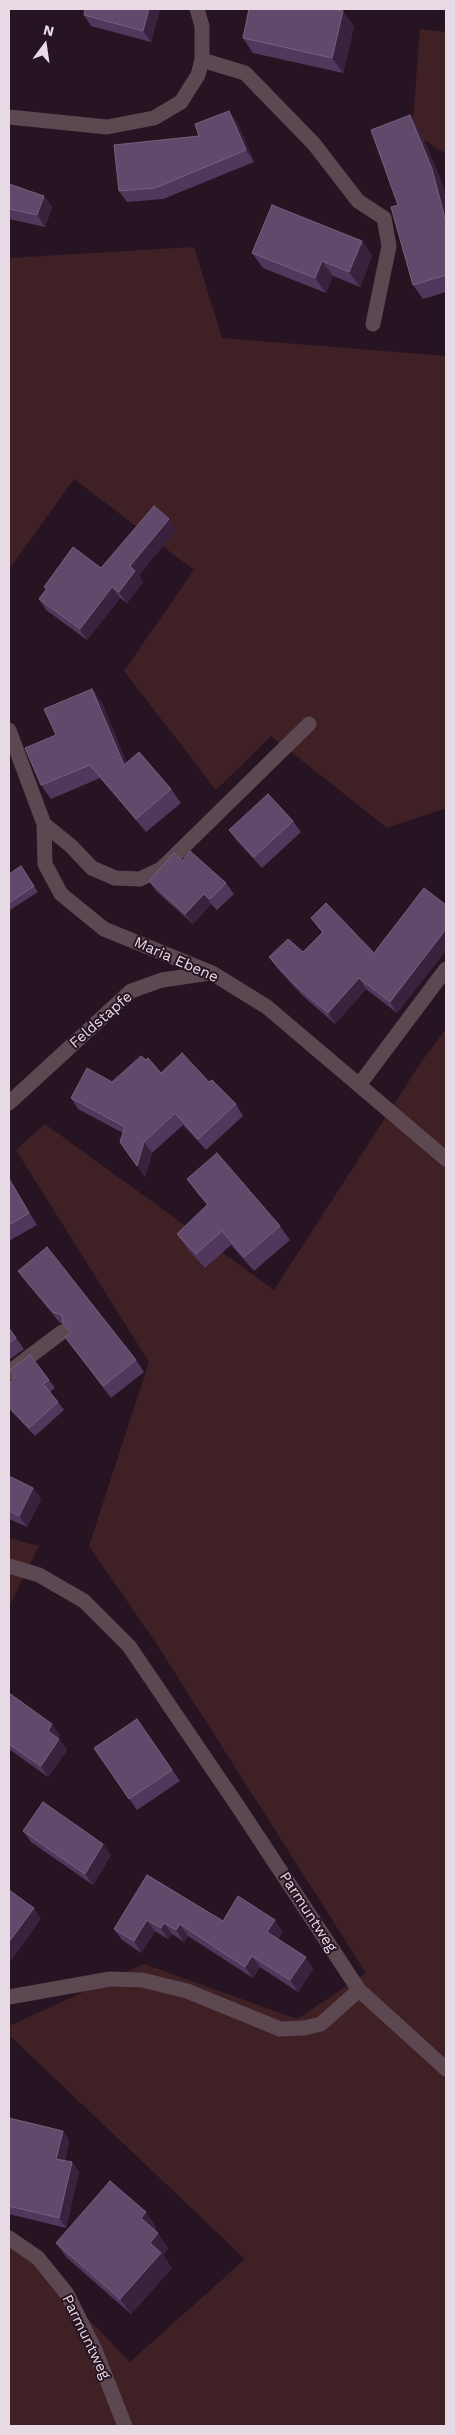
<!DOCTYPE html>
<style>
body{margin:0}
#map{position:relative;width:455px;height:2435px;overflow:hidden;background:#271423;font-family:"Work Sans",sans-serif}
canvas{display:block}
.frame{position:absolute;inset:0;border:10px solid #e7dae4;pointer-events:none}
.north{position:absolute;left:20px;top:20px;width:50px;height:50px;-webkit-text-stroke:4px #271423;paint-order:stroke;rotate:14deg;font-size:14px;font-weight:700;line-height:20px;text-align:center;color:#e7dae4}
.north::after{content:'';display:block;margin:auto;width:18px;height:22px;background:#e7dae4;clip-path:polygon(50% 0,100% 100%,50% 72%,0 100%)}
</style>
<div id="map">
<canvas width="455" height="2435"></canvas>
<div class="frame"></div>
<div class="north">N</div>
</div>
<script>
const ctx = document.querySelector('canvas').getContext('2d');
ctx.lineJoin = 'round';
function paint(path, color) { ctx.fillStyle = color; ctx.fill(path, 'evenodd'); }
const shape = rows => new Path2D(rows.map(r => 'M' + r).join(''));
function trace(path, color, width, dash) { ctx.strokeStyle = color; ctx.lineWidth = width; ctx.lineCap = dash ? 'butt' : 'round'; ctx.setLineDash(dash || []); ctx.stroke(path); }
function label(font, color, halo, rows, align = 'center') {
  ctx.font = font + ' "Work Sans",sans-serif'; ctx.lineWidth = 4; ctx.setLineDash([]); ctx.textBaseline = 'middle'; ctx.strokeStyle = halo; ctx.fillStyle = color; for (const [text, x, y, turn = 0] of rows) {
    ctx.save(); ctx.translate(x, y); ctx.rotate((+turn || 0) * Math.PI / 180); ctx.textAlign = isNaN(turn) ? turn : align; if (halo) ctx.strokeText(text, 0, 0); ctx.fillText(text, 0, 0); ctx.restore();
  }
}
const green = shape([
 [420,29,446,32,446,154,412,132],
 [194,247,222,338,446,356,446,808,387,828,271,736,216,790,124,671,194,570,74,479,9,569,9,258],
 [446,1029,446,2426,9,2426,9,2237,130,2362,245,2259,9,2035,9,2026,144,1964,297,2019,366,1973,156,1643,89,1546,149,1362,16,1150,45,1124,274,1290,422,1061],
 [9,1538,39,1546,9,1606]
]);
const minor = shape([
 [202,60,245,73,314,144,358,201,384,218,389,246,373,324],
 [9,117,107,127,154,118,181,102,198,75,202,60,202,26,197,9],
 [9,730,44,824,45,864,61,894,104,929,212,973,267,1007,446,1159],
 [44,824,71,846,92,868,115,878,140,879,161,869,309,724],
 [359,1085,446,969],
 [9,1103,131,991,162,980,210,973],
 [9,1372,62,1332],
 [9,1566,39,1575,84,1601,129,1646,239,1808,359,1990,446,2069],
 [9,1997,110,1979,142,1980,187,1991,280,2029,304,2028,321,2024,359,1990],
 [9,2238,38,2258,67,2294,95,2350,125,2426]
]);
const wall = shape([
 [160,9,151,42,91,26,84,15],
 [354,26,343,73,253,53,243,38],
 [237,122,254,162,163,199,127,202,119,191,199,136],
 [419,129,442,183,446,200,446,292,423,299,413,285,398,205],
 [9,184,44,196,52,207,45,227,9,219],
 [362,241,372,256,360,287,333,276,326,293,263,268,252,253],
 [176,530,139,575,143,582,127,603,120,598,87,640,46,610,39,599,46,589,44,587,101,568],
 [92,689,102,703,126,762,171,789,181,803,146,832,100,778,51,799,41,785,56,735],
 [293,821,301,832,262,868,237,841,229,830],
 [182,861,226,883,234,894,217,910,211,904,193,924,156,891,149,881],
 [21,866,38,892,10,910,9,908,9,874],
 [446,905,446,950,397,1013,366,989,335,1024,303,996,277,968,269,957,303,952,322,933,311,918,374,953],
 [146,1060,161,1073,209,1082,236,1104,243,1116,206,1150,183,1125,152,1153,145,1177,120,1142,123,1133,78,1109,71,1098,112,1082],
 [9,1177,37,1225,9,1241],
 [187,1179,280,1226,290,1240,254,1271,231,1245,205,1268,187,1248,177,1234,207,1205,197,1193],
 [18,1271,136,1360,144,1372,111,1398,65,1337,70,1334,63,1324,60,1323,26,1282],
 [9,1328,24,1349,9,1360],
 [10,1370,49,1380,55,1388,50,1392,64,1410,35,1436,9,1409,9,1383,15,1377],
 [9,1476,33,1488,41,1499,27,1527,9,1519],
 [9,1693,60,1735,58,1738,59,1739,67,1750,48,1777,9,1749],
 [137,1719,180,1781,137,1810,94,1748],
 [23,1831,111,1855,93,1885,31,1842],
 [147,1875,223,1921,283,1932,278,1939,313,1969,298,1992,260,1967,253,1978,188,1936,184,1942,172,1934,168,1939,155,1931,141,1953,122,1940,114,1929],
 [9,2118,63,2131,69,2141,65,2161,72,2162,79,2172,66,2228,9,2214],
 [156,2227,154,2230,168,2248,163,2255,172,2268,131,2314,67,2258,56,2243]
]);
const shadedWall = shape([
 [149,9,160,9,151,42,143,31],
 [343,11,354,26,343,73,332,58],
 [229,111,237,122,254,162,246,150],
 [410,115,419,129,442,183,446,200,446,222],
 [44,196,52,207,45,227,37,215],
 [362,241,372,256,360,287,349,272],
 [322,261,333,276,326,293,315,278],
 [169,519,176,530,139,575,143,582,127,603,119,592,130,566],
 [112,587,120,598,87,640,80,629],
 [92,689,102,703,133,778,124,765],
 [204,894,211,904,193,924,185,914],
 [446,929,446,950,397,1013,390,1002],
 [359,978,366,989,335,1024,328,1013],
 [144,1142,152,1153,145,1177,137,1166],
 [9,1177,37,1225,29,1213,9,1179],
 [33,1488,41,1499,27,1527,19,1516],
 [52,1724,60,1735,55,1742,48,1731],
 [59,1739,67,1750,48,1777,41,1766],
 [103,1844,111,1855,93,1885,85,1874],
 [34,1908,41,1919,9,1964,9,1942],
 [147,1920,155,1931,141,1953,134,1941],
 [275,1920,283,1932,275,1944,267,1932],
 [164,1923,172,1934,168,1939,161,1928],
 [180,1924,188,1936,184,1942,176,1930],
 [252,1956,260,1967,253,1978,245,1967],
 [306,1957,313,1969,298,1992,290,1980],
 [63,2131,69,2141,63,2169,56,2159],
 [72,2162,79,2172,66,2228,59,2218],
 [146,2212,156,2227,151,2233,141,2218],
 [158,2233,168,2248,163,2255,172,2268,131,2314,120,2299,150,2243]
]);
const building = shape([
 [85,9,149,9,143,31,84,15,85,9],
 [249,9,333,9,343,11,332,58,243,38,249,9],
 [229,111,246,150,155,188,119,191,114,145,199,136,195,124,229,111],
 [410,115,432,169,446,222,446,275,413,285,391,207,398,205,371,130,410,115],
 [9,184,44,196,37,215,9,209,9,184],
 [272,205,362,241,349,272,322,261,315,278,252,253,272,205],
 [154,506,169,519,130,566,135,571,119,592,112,587,80,629,39,599,47,588,44,587,73,547,101,568,154,506],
 [92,689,124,765,139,752,171,789,136,819,90,765,41,785,25,748,56,735,44,709,92,689],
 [268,794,293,821,254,857,229,830,268,794],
 [190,851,226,883,210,899,204,894,185,914,149,881,174,853,182,861,190,851],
 [21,866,34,886,9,903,9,874,21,866],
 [424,888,446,905,446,929,390,1002,359,978,328,1013,296,986,269,957,288,939,303,952,323,932,311,918,326,903,374,953,424,888],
 [182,1053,209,1082,212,1080,236,1104,198,1139,175,1113,144,1142,137,1166,120,1142,125,1127,71,1098,87,1068,112,1082,141,1056,146,1060,148,1058,161,1073,182,1053],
 [217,1153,280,1226,244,1257,222,1231,196,1254,177,1234,208,1204,187,1179,217,1153],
 [9,1179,29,1213,9,1225,9,1179],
 [47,1247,136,1360,103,1386,65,1337,71,1333,63,1324,62,1315,53,1312,18,1271,47,1247],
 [9,1328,16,1338,9,1343,9,1328],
 [30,1355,49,1380,43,1384,58,1402,29,1428,9,1407,9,1383,15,1376,10,1370,30,1355],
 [9,1476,33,1488,19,1516,9,1511,9,1476],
 [9,1693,52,1724,48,1731,59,1739,41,1766,9,1744,9,1693],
 [137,1719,172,1770,129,1799,94,1748,137,1719],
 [43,1802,103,1844,85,1874,23,1831,43,1802],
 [147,1875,223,1921,238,1896,275,1920,267,1932,306,1957,290,1980,252,1956,245,1967,180,1924,176,1930,164,1923,161,1928,147,1920,134,1941,114,1929,147,1875],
 [9,1890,34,1908,9,1942,9,1890],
 [9,2118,63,2131,56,2159,72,2162,59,2218,9,2206,9,2118],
 [110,2181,146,2212,141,2218,158,2233,150,2243,161,2253,120,2299,56,2243,110,2181]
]);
const streetNames = [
 ["Maria Ebene",176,960,24],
 ["Feldstapfe",101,1020,-41],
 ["Parmuntweg",308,1912,57],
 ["Parmuntweg",86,2337,64]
];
paint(green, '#3f2025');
trace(minor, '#5d4750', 15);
paint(wall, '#51375c');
paint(shadedWall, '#3a223f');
paint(building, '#61496b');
trace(building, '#76607e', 1);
label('15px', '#e7dae4', '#271423', streetNames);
</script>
